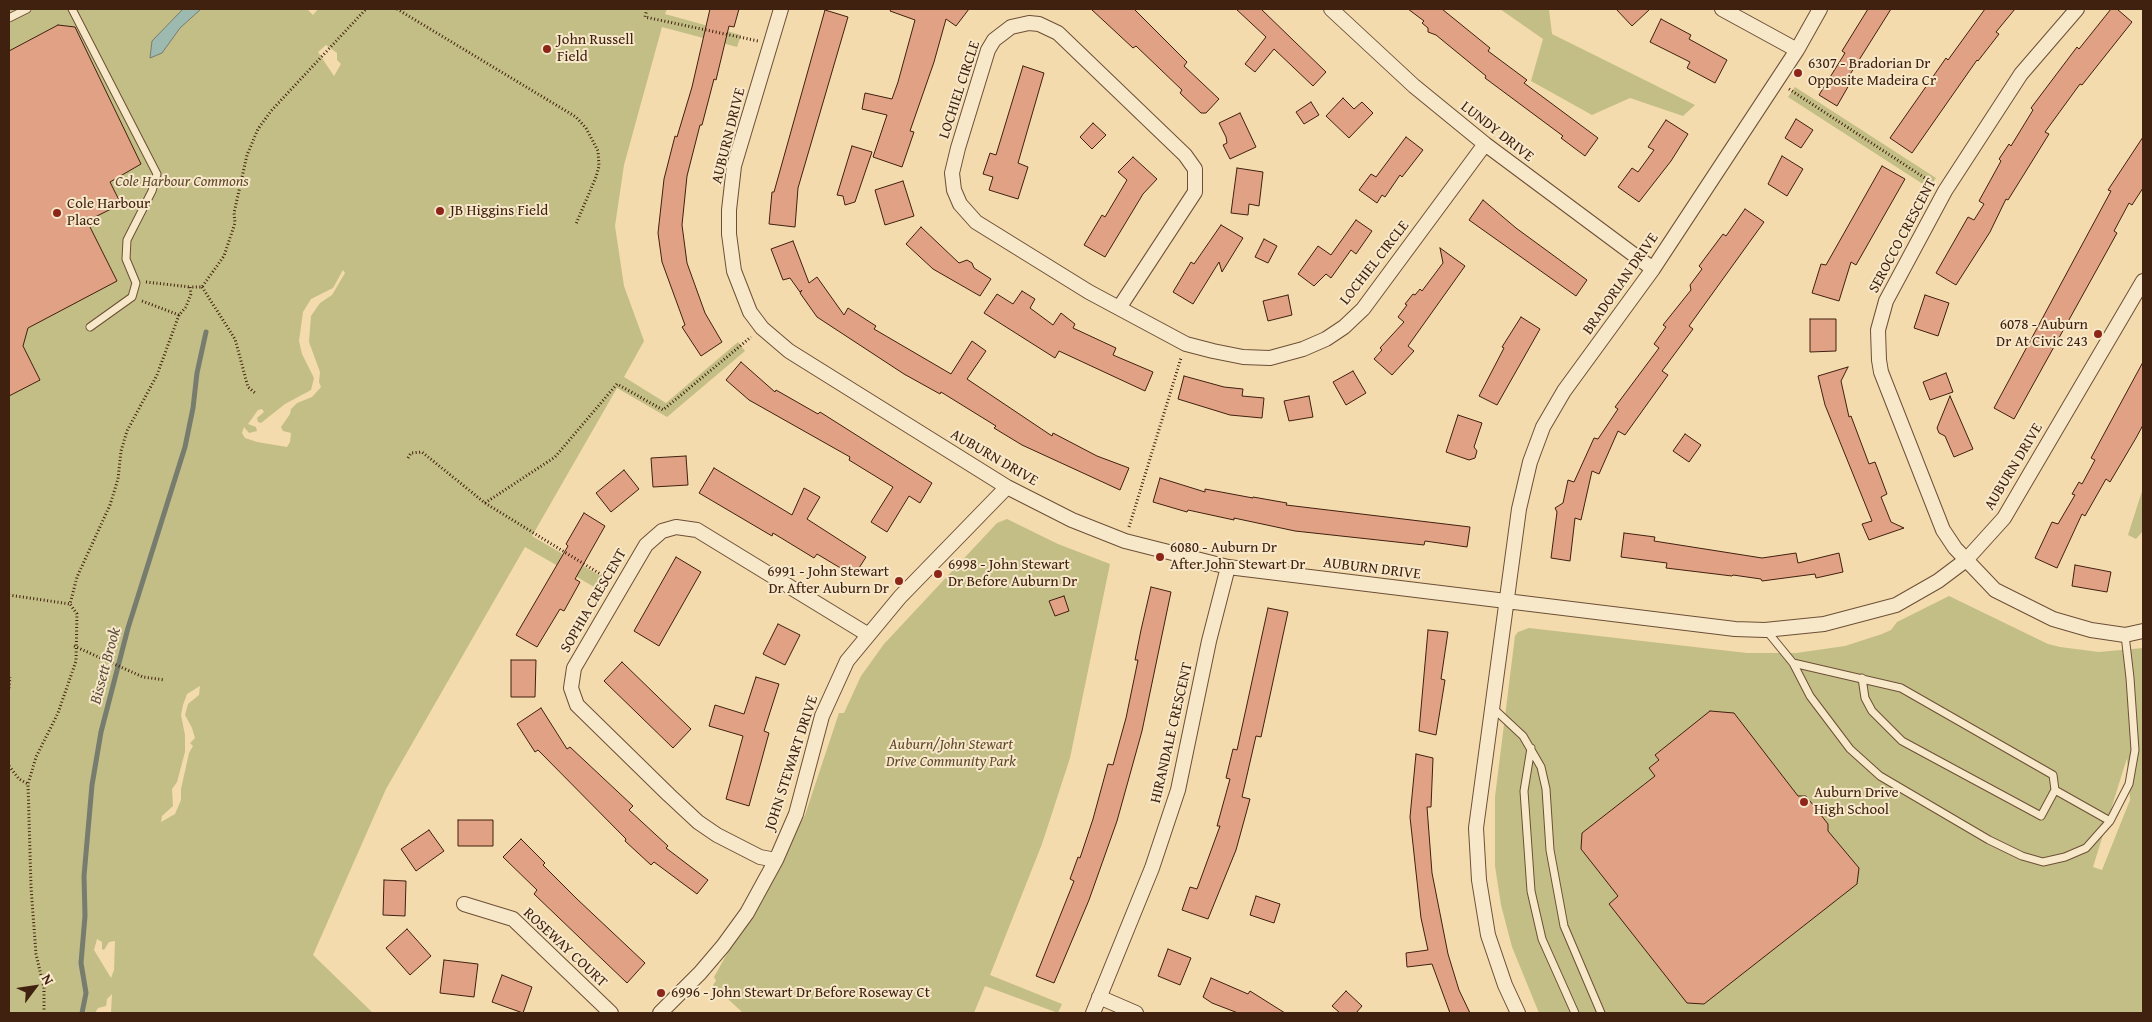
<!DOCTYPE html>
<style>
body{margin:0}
#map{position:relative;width:2152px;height:1022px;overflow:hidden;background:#f3dbad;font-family:"Gentium Book Plus",serif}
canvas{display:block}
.frame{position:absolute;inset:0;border:10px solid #40200f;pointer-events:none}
.north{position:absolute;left:10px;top:962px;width:50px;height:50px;-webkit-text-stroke:4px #f7e8ca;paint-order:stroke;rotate:59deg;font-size:14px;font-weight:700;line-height:20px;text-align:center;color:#40200f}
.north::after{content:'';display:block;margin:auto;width:18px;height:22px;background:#40200f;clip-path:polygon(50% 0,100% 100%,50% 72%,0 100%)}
</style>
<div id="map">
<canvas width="2152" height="1022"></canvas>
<div class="frame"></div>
<div class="north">N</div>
</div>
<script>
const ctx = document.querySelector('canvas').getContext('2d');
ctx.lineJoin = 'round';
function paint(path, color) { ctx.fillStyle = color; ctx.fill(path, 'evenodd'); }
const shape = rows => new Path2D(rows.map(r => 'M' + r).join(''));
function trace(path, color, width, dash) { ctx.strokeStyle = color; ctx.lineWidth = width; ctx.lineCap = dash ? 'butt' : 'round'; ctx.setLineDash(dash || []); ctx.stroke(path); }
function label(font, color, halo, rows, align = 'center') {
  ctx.font = font + ' "Gentium Book Plus",serif'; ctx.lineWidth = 4; ctx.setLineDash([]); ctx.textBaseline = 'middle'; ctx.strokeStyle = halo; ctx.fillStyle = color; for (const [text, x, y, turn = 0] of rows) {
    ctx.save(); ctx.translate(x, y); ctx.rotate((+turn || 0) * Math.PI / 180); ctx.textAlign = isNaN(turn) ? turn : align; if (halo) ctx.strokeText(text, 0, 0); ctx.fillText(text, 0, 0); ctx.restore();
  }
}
const green = shape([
 [9,9,307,9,313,15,318,9,667,9,665,14,741,35,737,47,662,27,624,165,615,226,624,286,644,341,624,377,666,403,738,342,745,351,667,417,617,388,532,536,602,577,596,588,525,547,386,789,313,955,373,1013,111,1013,112,994,107,999,106,1006,98,1008,95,1013,9,1013],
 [326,45,337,53,337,60,341,64,334,76,318,52],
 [343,270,345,273,332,295,320,303,311,316,309,342,320,372,319,382,321,387,312,397,297,403,291,409,290,414,281,427,283,431,291,433,290,442,287,447,257,442,245,438,242,433,244,427,249,433,257,431,256,427,248,424,258,410,262,409,264,412,257,418,258,422,261,423,285,404,311,390,314,378,302,354,299,341,303,312,311,299,333,288],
 [200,686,199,695,188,704,185,715,192,728,195,738,190,743,193,746,189,753,181,789,181,800,175,814,161,822,162,816,173,806,172,789,177,782,185,752,185,735,181,715,183,705,187,694],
 [97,939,102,942,102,949,104,950,109,942,115,941,114,970,111,978,94,950],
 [1500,9,1549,9,1552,34,1695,105,1683,116,1630,98,1592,115,1531,81,1543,39],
 [1795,87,1936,178,1929,188,1788,97],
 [2143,488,2143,531,2136,539,2128,535],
 [1007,519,1058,544,1110,564,1070,758,1042,844,990,975,1062,1004,1058,1013,985,986,974,1013,743,1013,713,985,716,981,714,977,805,815,839,713,844,713,861,676,884,644,997,523],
 [1949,596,2048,644,2060,647,2099,652,2143,648,2143,1013,1539,1013,1512,947,1501,905,1495,866,1495,797,1515,636,1518,632,1529,628,1747,653,1796,653,1845,646,1882,634,1891,630,1897,622],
 [2127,758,2130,800,2102,870,2093,867]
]);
const water = shape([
 [183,9,201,9,180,28,162,53,150,58,152,41,183,9]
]);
const stream = shape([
 [82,1013,86,993,81,963,85,916,84,876,92,785,101,732,128,628,185,447,193,408,197,373,206,332]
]);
const building = shape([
 [710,9,739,9,734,27,729,26,716,80,714,79,702,125,700,125,687,176,682,225,687,263,705,313,722,342,701,356,682,327,685,325,662,262,658,233,664,179,675,136,677,137,692,87,710,9],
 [891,9,969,9,956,26,946,19,934,62,910,131,914,132,902,167,873,157,887,115,862,109,865,93,892,99,898,82,915,20,890,11,891,9],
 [1091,9,1134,9,1187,62,1184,66,1219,99,1206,113,1201,113,1180,93,1182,90,1136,46,1133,48,1091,9],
 [1236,9,1261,9,1326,72,1313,86,1274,49,1255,72,1245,64,1266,37,1236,9],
 [1408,9,1442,9,1490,48,1488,51,1527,80,1524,83,1598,138,1585,156,1561,138,1563,136,1485,78,1486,76,1436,35,1428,32,1428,28,1422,23,1424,21,1408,9],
 [1616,9,1650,9,1632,26,1616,9],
 [1868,9,1891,9,1849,76,1853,78,1837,106,1819,95,1845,53,1842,51,1868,9],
 [1985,9,2015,9,1996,32,1999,34,1978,61,1977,60,1912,153,1890,138,1946,58,1948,60,1985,9],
 [2111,9,2117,9,2132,22,2082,85,2080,84,2045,132,2049,134,2008,200,2006,199,1990,232,1956,285,1936,273,1968,217,1974,220,1984,204,1979,201,2001,161,1999,159,2009,144,2011,146,2033,110,2031,108,2077,47,2079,49,2111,9],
 [825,10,848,17,798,188,795,227,769,224,772,192,774,192,825,10],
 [1661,19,1691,35,1689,39,1727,60,1715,83,1687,68,1690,62,1650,42,1661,19],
 [58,25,75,27,141,164,110,182,121,204,87,221,117,281,28,328,23,346,40,380,9,396,9,51,58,25],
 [1023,66,1044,73,1018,163,1028,167,1018,199,989,190,993,177,983,174,990,153,996,155,1023,66],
 [1343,98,1354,109,1362,102,1373,113,1349,138,1326,116,1343,98],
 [1311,102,1319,115,1304,124,1296,112,1311,102],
 [1240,113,1256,147,1230,159,1223,145,1227,143,1226,137,1219,123,1240,113],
 [1796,119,1813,130,1801,148,1785,138,1796,119],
 [1666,120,1688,134,1671,161,1639,202,1618,187,1632,168,1638,172,1654,150,1648,147,1666,120],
 [1093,123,1106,135,1092,149,1080,137,1093,123],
 [1406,137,1423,150,1402,177,1400,175,1385,197,1382,195,1377,203,1359,190,1371,174,1376,177,1406,137],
 [2143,137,2143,188,2132,205,2129,203,2114,231,2117,233,2101,262,2014,419,1994,408,2111,191,2108,190,2143,137],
 [852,146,872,152,855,202,845,205,843,196,837,195,852,146],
 [1782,156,1803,169,1787,196,1768,184,1782,156],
 [1133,157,1157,179,1143,194,1105,257,1084,245,1102,215,1105,217,1127,180,1118,172,1133,157],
 [1882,166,1905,179,1856,265,1851,262,1839,301,1812,293,1821,264,1826,265,1882,166],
 [1237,168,1263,172,1259,206,1249,204,1248,215,1231,213,1237,168],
 [903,181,914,216,885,225,875,190,903,181],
 [1483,200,1516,228,1587,280,1576,296,1469,220,1483,200],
 [1745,209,1764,222,1689,326,1693,329,1662,371,1668,375,1625,435,1618,431,1599,474,1592,471,1581,520,1575,518,1570,561,1551,558,1557,512,1555,508,1563,503,1568,480,1574,482,1594,438,1598,439,1618,409,1615,407,1659,348,1654,344,1666,327,1663,325,1691,290,1690,285,1702,269,1699,266,1723,234,1726,236,1745,209],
 [1356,220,1372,231,1356,254,1351,250,1331,278,1326,274,1314,286,1298,274,1318,246,1331,255,1356,220],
 [1221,225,1243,238,1222,272,1219,262,1193,304,1173,292,1191,262,1194,264,1221,225],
 [921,227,959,263,967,260,972,263,974,268,991,279,980,296,933,269,906,244,921,227],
 [1264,239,1277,246,1268,263,1255,257,1264,239],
 [793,241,809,283,817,277,844,315,848,308,876,326,874,329,951,374,972,341,986,351,967,379,1052,436,1053,433,1097,456,1129,468,1120,490,1022,445,994,428,996,426,941,392,940,394,904,374,817,317,800,293,802,290,800,292,790,278,783,280,771,249,793,241],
 [1440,248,1465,266,1408,346,1414,351,1392,375,1374,359,1382,350,1380,348,1404,322,1398,317,1407,305,1405,304,1413,294,1415,295,1420,289,1422,291,1443,263,1440,248],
 [1022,291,1035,299,1030,308,1053,325,1061,313,1075,324,1073,328,1116,348,1113,355,1153,372,1145,391,1059,351,1055,358,984,313,997,294,1013,304,1022,291],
 [1288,295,1292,315,1268,321,1263,301,1288,295],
 [1925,295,1949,303,1938,336,1914,328,1925,295],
 [1521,317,1540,329,1497,405,1479,396,1504,348,1502,347,1521,317],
 [1810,319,1836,319,1836,351,1810,352,1810,319],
 [741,362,775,392,776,390,818,414,820,412,932,483,920,503,909,496,887,532,871,522,893,487,849,460,850,457,749,400,726,380,741,362],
 [2143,362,2143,425,2136,438,2110,482,2106,479,2085,516,2082,514,2057,568,2035,558,2052,522,2058,524,2075,495,2072,494,2079,482,2082,484,2095,460,2091,458,2143,362],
 [1848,367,1841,381,1849,417,1851,416,1869,464,1875,462,1887,494,1881,497,1891,522,1904,528,1869,540,1862,524,1872,521,1825,405,1818,376,1848,367],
 [1353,371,1366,393,1346,405,1333,382,1353,371],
 [1946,373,1953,392,1930,400,1923,382,1946,373],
 [1184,376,1224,387,1243,389,1242,396,1264,398,1262,418,1230,415,1178,399,1184,376],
 [1309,396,1313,417,1289,421,1284,401,1309,396],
 [1950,396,1973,449,1954,457,1945,436,1939,433,1937,428,1950,396],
 [1458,415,1482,423,1474,447,1477,451,1475,458,1469,460,1446,452,1458,415],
 [1685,434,1701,445,1689,462,1673,451,1685,434],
 [686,456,688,485,653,487,651,458,686,456],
 [714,468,792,515,804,488,820,497,807,519,866,557,854,576,817,554,814,558,773,533,772,536,699,493,714,468],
 [624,470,639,489,611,512,596,493,624,470],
 [1160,478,1205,492,1205,489,1253,498,1253,497,1287,503,1286,505,1470,527,1467,547,1425,541,1424,545,1295,531,1234,518,1234,520,1188,510,1187,512,1153,502,1160,478],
 [584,513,605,526,575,579,580,582,564,611,560,609,537,647,516,635,568,546,566,544,584,513],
 [1624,533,1655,537,1654,541,1762,558,1796,553,1798,563,1839,553,1843,572,1816,578,1815,574,1762,581,1761,579,1733,575,1732,576,1666,568,1667,563,1621,557,1624,533],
 [676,557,701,572,659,646,634,631,676,557],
 [2075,565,2111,572,2107,592,2072,586,2075,565],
 [1151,587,1171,592,1142,731,1117,821,1089,900,1054,983,1036,976,1074,881,1070,879,1078,857,1080,858,1093,819,1108,764,1113,765,1126,718,1138,660,1135,660,1141,630,1151,587],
 [1064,596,1069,611,1055,616,1049,601,1064,596],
 [1268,608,1288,612,1261,737,1256,736,1242,797,1250,799,1236,850,1208,919,1182,910,1190,887,1197,889,1220,826,1217,826,1230,779,1226,778,1233,749,1237,750,1268,608],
 [778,624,800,635,785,665,763,654,778,624],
 [1428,630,1448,632,1441,679,1445,680,1436,735,1419,731,1428,630],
 [511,660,536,660,535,697,511,697,511,660],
 [622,662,691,729,673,748,604,681,622,662],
 [756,677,779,684,764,731,769,733,749,806,726,799,743,736,709,726,715,705,744,714,756,677],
 [541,708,567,749,570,747,633,806,629,810,668,846,666,848,708,880,697,894,654,862,651,865,625,841,626,839,538,750,535,752,517,724,541,708],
 [1710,711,1734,713,1798,796,1806,796,1828,824,1828,831,1859,868,1857,884,1704,1004,1687,1003,1609,904,1618,896,1581,849,1582,833,1655,776,1649,768,1659,760,1655,755,1710,711],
 [1416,754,1433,758,1431,807,1427,807,1432,873,1448,954,1459,990,1470,1013,1450,1013,1432,964,1407,967,1406,953,1428,950,1421,918,1410,817,1416,754],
 [458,820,493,820,493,846,458,846,458,820],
 [429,830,444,851,416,871,401,849,429,830],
 [521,839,545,863,543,865,577,899,645,963,627,983,534,894,537,890,503,857,521,839],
 [384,880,406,881,405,916,383,915,384,880],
 [1256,896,1280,904,1274,923,1250,915,1256,896],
 [407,929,431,956,410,975,386,948,407,929],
 [1168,949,1191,958,1180,985,1158,976,1168,949],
 [444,960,478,964,474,997,440,993,444,960],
 [502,975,532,987,523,1013,492,1002,502,975],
 [1211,978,1248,994,1250,991,1285,1013,1238,1013,1212,1003,1203,997,1211,978],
 [1346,991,1362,1006,1356,1013,1340,1013,1332,1006,1346,991]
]);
const path = shape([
 [397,9,576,117,586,128,598,151,599,166,596,177,576,224],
 [647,9,645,17,758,41],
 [1789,89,1934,184],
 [146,282,190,287],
 [202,287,235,339,248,387,255,393],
 [142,301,179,315],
 [408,458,411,453,422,452,485,503,610,580],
 [485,503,555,457,617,384,663,410,751,337],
 [1129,527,1181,358],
 [9,595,70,604],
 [74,646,143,677,165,680],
 [9,688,10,677],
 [9,766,19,779,28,784],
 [44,1013,44,988,36,954,31,887,28,784,36,757,58,713,76,661,77,614,70,604,77,577,110,505,118,479,121,451,127,431,157,375,179,315,186,307,191,294,190,287,202,287,224,256,235,223,234,213,247,155,258,129,271,111,366,9]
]);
const lane = shape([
 [72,9,157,174,152,191,127,240,126,259,136,283,132,297,90,327],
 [9,18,27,9],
 [1766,630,1793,663,1810,696,1850,749,1880,776,1989,840,2022,856,2043,862,2065,857,2086,848,2110,821,2129,784,2135,750,2130,678,2125,635],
 [1793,663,1901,688,2053,775,2055,790,2110,821],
 [1862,678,1865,698,1872,711,1902,741,2041,816,2055,790],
 [1493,708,1523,736,1541,767,1546,789,1550,850,1564,926,1601,1013],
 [1531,748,1524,791,1531,891,1542,939,1575,1013]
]);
const street = shape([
 [781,9,734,166,729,210,729,234,734,271,750,312,762,328,789,351,1007,487,1072,520,1125,541,1228,567,1735,629,1765,630,1824,624,1896,605,1938,581,1966,560,2004,518,2143,281],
 [1331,9,1414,86,1485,144,1653,269],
 [1722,9,1797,50],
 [2077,9,2021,74,1945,191,1886,301,1878,330,1879,360,1881,372,1943,530,1955,548,1995,590,2053,619,2091,630,2125,635,2143,631],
 [1119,308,1195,192,1195,169,1185,155,1058,33,1039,24,1029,23,1011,27,994,40,988,50,958,148,952,173,954,190,960,204,976,222,1089,292,1186,344,1213,351,1243,357,1270,358,1303,349,1326,339,1344,327,1363,309,1485,144],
 [776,860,760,857,717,835,698,822,669,795,577,705,571,688,574,668,646,545,662,531,676,527,697,530,867,634],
 [464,904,513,919,611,1013],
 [1099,997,1136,1013],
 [660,1013,700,973,723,946,747,913,776,860,796,814,822,716,847,661,900,597,1007,487],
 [1093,1013,1152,868,1178,790,1209,641,1228,567],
 [1518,1013,1505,985,1488,935,1479,880,1476,828,1519,509,1530,462,1543,427,1564,391,1653,269,1797,50,1820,9]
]);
const markers = [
 [547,49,5,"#8f2418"],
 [1798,73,5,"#8f2418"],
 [440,211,5,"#8f2418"],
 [57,213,5,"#8f2418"],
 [2098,334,5,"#8f2418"],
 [1160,557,5,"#8f2418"],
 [938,574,5,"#8f2418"],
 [899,581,5,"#8f2418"],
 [1804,802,5,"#8f2418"],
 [661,993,5,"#8f2418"]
];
const poiNames = [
 ["John Russell",557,40],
 ["Field",557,57],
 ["6307 - Bradorian Dr",1808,64],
 ["Opposite Madeira Cr",1808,81],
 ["Cole Harbour",67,204],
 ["Place",67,221],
 ["JB Higgins Field",450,211],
 ["6078 - Auburn",2088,325,"right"],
 ["Dr At Civic 243",2088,342,"right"],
 ["6080 - Auburn Dr",1170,548],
 ["After John Stewart Dr",1170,565],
 ["6998 - John Stewart",948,565],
 ["Dr Before Auburn Dr",948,582],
 ["6991 - John Stewart",889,572,"right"],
 ["Dr After Auburn Dr",889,589,"right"],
 ["Auburn Drive",1814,793],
 ["High School",1814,810],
 ["6996 - John Stewart Dr Before Roseway Ct",671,993]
];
const streetNames = [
 ["LOCHIEL CIRCLE",960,90,-72],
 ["LUNDY DRIVE",1497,132,38],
 ["AUBURN DRIVE",729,136,-76],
 ["SEROCCO CRESCENT",1903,236,-62],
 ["LOCHIEL CIRCLE",1375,263,-52],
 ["BRADORIAN DRIVE",1621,284,-55],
 ["AUBURN DRIVE",994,458,30],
 ["AUBURN DRIVE",2014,467,-59],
 ["AUBURN DRIVE",1372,569,7],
 ["SOPHIA CRESCENT",594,601,-60],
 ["HIRANDALE CRESCENT",1172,733,-77],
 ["JOHN STEWART DRIVE",792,763,-72],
 ["ROSEWAY COURT",565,948,43]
];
const parkNames = [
 ["Cole Harbour Commons",182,182],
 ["Auburn/John Stewart",951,745],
 ["Drive Community Park",951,762]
];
const waterNames = [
 ["Bissett Brook",106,666,-75]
];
paint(green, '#c3be85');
paint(water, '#9cbab0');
trace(water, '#777c70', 1);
trace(stream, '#777c70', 5);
paint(building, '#e1a185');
trace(building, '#40200f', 1);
trace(lane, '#6d4f36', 9);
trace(street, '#6d4f36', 16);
trace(path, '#40200f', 3, [1, 2.5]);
trace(lane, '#f7e8ca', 7);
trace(street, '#f7e8ca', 14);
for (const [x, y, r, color] of markers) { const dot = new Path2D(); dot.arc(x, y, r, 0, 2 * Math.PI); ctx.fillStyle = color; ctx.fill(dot); trace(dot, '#f7e8ca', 2); }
label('15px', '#40200f', '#f7e8ca', poiNames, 'left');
label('15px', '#40200f', '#f7e8ca', streetNames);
label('italic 15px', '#61482c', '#f7e8ca', parkNames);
label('italic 16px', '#5c4e3f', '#f7e8ca', waterNames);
</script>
